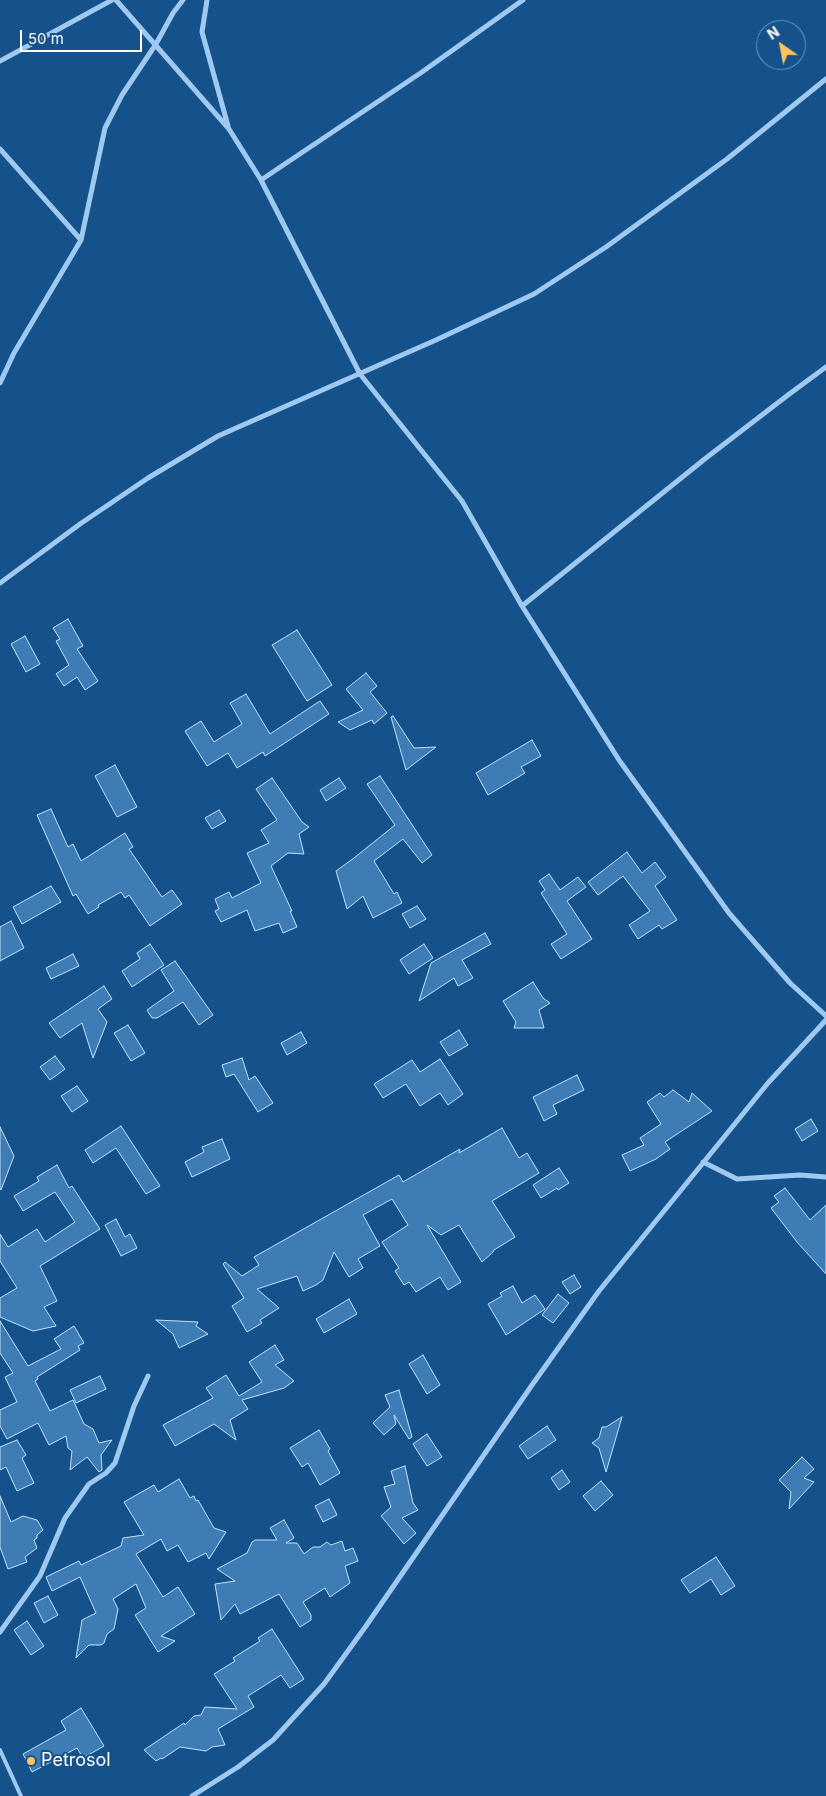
<!DOCTYPE html>
<style>
body{margin:0}
#map{position:relative;width:826px;height:1796px;overflow:hidden;background:#15528c;font-family:Inter,sans-serif}
canvas{display:block}
.north{position:absolute;left:756px;top:20px;width:50px;height:50px;box-sizing:border-box;background:#15528c;border:1px solid #7397ba;border-radius:50%;rotate:327deg;font-size:14px;font-weight:700;line-height:20px;text-align:center;color:#fff}
.north::after{content:'';display:block;margin:auto;width:18px;height:22px;background:#ffc45d;clip-path:polygon(50% 0,100% 100%,50% 72%,0 100%)}
.scale{position:absolute;left:20px;top:30px;width:122px;height:22px;box-sizing:border-box;border:2px solid #fff;border-top:0;padding-left:6px;font-size:15px;line-height:18px;white-space:nowrap;color:#fff;-webkit-text-stroke:4px #15528c;paint-order:stroke}
</style>
<div id="map">
<canvas width="826" height="1796"></canvas>
<div class="north">N</div>
<div class="scale">50 m</div>
</div>
<script>
const ctx = document.querySelector('canvas').getContext('2d');
ctx.lineJoin = 'round';
function paint(path, color) { ctx.fillStyle = color; ctx.fill(path, 'evenodd'); }
const shape = rows => new Path2D(rows.map(r => 'M' + r).join(''));
function trace(path, color, width, dash) { ctx.strokeStyle = color; ctx.lineWidth = width; ctx.lineCap = dash ? 'butt' : 'round'; ctx.setLineDash(dash || []); ctx.stroke(path); }
function label(font, color, halo, rows, align = 'center') {
  ctx.font = font + ' Inter,sans-serif'; ctx.lineWidth = 4; ctx.setLineDash([]); ctx.textBaseline = 'middle'; ctx.strokeStyle = halo; ctx.fillStyle = color; for (const [text, x, y, turn = 0] of rows) {
    ctx.save(); ctx.translate(x, y); ctx.rotate((+turn || 0) * Math.PI / 180); ctx.textAlign = isNaN(turn) ? turn : align; if (halo) ctx.strokeText(text, 0, 0); ctx.fillText(text, 0, 0); ctx.restore();
  }
}
const building = shape([
 [68,619,83,646,77,649,98,681,85,690,77,677,64,686,56,674,69,665,56,641,60,639,53,628,68,619],
 [297,630,332,685,307,701,272,645,297,630],
 [25,636,40,664,26,672,11,644,25,636],
 [366,673,377,686,370,692,387,713,374,724,372,720,350,730,338,722,363,710,346,689,366,673],
 [246,694,270,734,320,701,329,714,265,756,263,752,237,768,228,753,207,766,185,731,201,721,214,742,242,724,230,703,246,694],
 [393,716,414,748,436,747,406,770,391,717,393,716],
 [532,740,541,756,521,767,525,773,488,795,476,773,532,740],
 [115,765,137,807,117,817,95,776,115,765],
 [380,776,432,855,422,863,403,839,374,861,394,894,397,892,402,903,373,918,363,896,347,909,336,871,354,858,395,825,367,784,380,776],
 [272,778,302,822,309,827,299,834,304,854,288,853,271,866,292,911,290,911,297,927,283,933,279,923,255,931,247,910,221,922,215,911,219,909,215,899,229,892,232,898,261,883,247,853,269,843,261,830,277,820,256,789,272,778],
 [339,778,346,788,326,801,320,790,339,778],
 [51,809,68,847,73,844,81,861,125,833,133,847,129,849,162,897,172,890,182,904,150,926,129,895,125,898,121,892,98,905,99,907,88,914,76,894,73,896,37,815,51,809],
 [219,810,226,821,212,829,205,818,219,810],
 [627,852,642,873,655,862,666,877,655,886,677,920,662,929,659,925,638,939,629,925,650,911,623,876,598,895,588,882,627,852],
 [549,874,560,890,578,877,586,887,567,901,592,939,561,959,551,944,567,934,541,893,545,890,539,881,549,874],
 [51,886,61,902,22,924,13,907,51,886],
 [417,906,426,919,410,928,402,914,417,906],
 [11,921,24,948,0,961,0,927,11,921],
 [485,933,491,944,462,960,473,978,458,986,454,978,419,1001,431,963,485,933],
 [150,944,164,965,132,987,122,971,140,959,137,953,150,944],
 [424,944,433,958,409,974,400,960,424,944],
 [73,954,79,966,51,979,46,968,73,954],
 [175,961,213,1015,199,1025,183,1002,157,1018,152,1018,147,1010,174,991,161,970,175,961],
 [533,982,543,998,550,1003,539,1010,544,1028,514,1028,516,1022,503,1001,533,982],
 [104,986,112,999,98,1009,107,1022,93,1058,82,1023,60,1038,49,1023,104,986],
 [128,1025,145,1053,131,1061,114,1033,128,1025],
 [459,1030,468,1045,449,1056,440,1042,459,1030],
 [301,1032,307,1043,287,1055,281,1043,301,1032],
 [55,1056,65,1069,50,1080,40,1067,55,1056],
 [242,1058,249,1080,255,1076,273,1103,258,1112,234,1074,226,1077,222,1065,242,1058],
 [440,1059,463,1094,448,1105,440,1093,420,1106,406,1084,383,1098,374,1084,412,1060,420,1072,440,1059],
 [577,1075,584,1090,553,1105,557,1114,544,1121,533,1097,577,1075],
 [77,1086,88,1101,72,1112,61,1096,77,1086],
 [673,1090,689,1102,692,1093,712,1111,665,1142,670,1149,656,1159,630,1171,622,1155,644,1145,640,1138,661,1124,647,1102,660,1093,664,1097,673,1090],
 [811,1119,818,1131,802,1141,795,1129,811,1119],
 [121,1126,160,1186,146,1194,116,1148,93,1163,85,1150,121,1126],
 [0,1127,14,1156,1,1190,0,1189,0,1127],
 [502,1128,519,1158,527,1153,539,1173,492,1201,515,1237,494,1250,493,1252,482,1262,459,1225,441,1235,427,1225,461,1282,448,1290,440,1277,416,1292,409,1282,404,1285,395,1271,399,1268,382,1242,408,1225,392,1199,363,1215,380,1246,358,1259,363,1268,349,1277,334,1252,323,1280,316,1285,303,1291,297,1276,257,1289,279,1308,260,1320,262,1323,247,1332,232,1306,244,1298,223,1264,225,1262,242,1276,259,1265,254,1257,399,1175,403,1182,460,1149,459,1153,502,1128],
 [222,1139,230,1159,192,1177,185,1162,204,1152,202,1147,222,1139],
 [57,1165,69,1188,72,1186,100,1229,40,1266,57,1301,44,1307,56,1326,33,1331,0,1317,0,1298,17,1288,0,1261,0,1234,8,1247,37,1229,45,1242,75,1222,55,1192,23,1211,14,1196,39,1181,37,1177,57,1165],
 [559,1168,569,1183,558,1190,557,1188,541,1198,533,1185,559,1168],
 [785,1188,810,1220,826,1205,826,1274,797,1242,771,1208,779,1202,774,1196,785,1188],
 [116,1219,125,1237,130,1234,137,1248,121,1256,105,1225,116,1219],
 [574,1275,581,1287,570,1294,562,1282,574,1275],
 [513,1286,522,1303,535,1295,545,1309,506,1335,488,1304,502,1296,500,1293,513,1286],
 [558,1294,569,1303,553,1323,542,1315,558,1294],
 [349,1299,357,1314,324,1333,316,1319,349,1299],
 [156,1320,198,1322,196,1326,208,1334,179,1348,173,1334,156,1320],
 [0,1321,28,1366,61,1349,54,1339,74,1326,84,1343,78,1346,80,1350,37,1377,38,1379,35,1381,50,1411,73,1400,84,1424,93,1429,99,1443,112,1440,101,1455,102,1470,99,1472,87,1457,70,1470,72,1451,68,1448,66,1436,49,1445,38,1423,7,1439,0,1426,0,1410,17,1402,5,1377,13,1373,0,1353,0,1321],
 [275,1345,284,1360,275,1365,294,1381,284,1388,242,1400,248,1409,230,1420,236,1440,214,1424,175,1446,163,1425,213,1398,206,1388,226,1375,239,1396,262,1382,249,1362,275,1345],
 [423,1355,440,1385,427,1394,409,1364,423,1355],
 [100,1376,106,1389,76,1403,70,1390,100,1376],
 [399,1390,412,1437,409,1439,394,1415,396,1424,384,1435,373,1423,390,1407,385,1395,399,1390],
 [622,1417,606,1472,599,1448,592,1443,599,1438,602,1427,606,1427,622,1417],
 [547,1426,556,1440,528,1459,519,1446,547,1426],
 [319,1430,330,1449,328,1451,340,1473,320,1485,308,1463,302,1467,290,1448,319,1430],
 [427,1434,442,1457,427,1466,413,1444,427,1434],
 [17,1440,26,1455,22,1458,34,1483,17,1491,6,1467,0,1470,0,1447,17,1440],
 [802,1457,814,1469,804,1478,814,1482,789,1509,791,1492,779,1480,802,1457],
 [405,1466,413,1503,418,1510,402,1518,416,1533,404,1544,381,1516,391,1507,384,1487,395,1484,391,1471,405,1466],
 [562,1470,570,1482,559,1490,551,1478,562,1470],
 [179,1479,190,1498,194,1496,196,1501,198,1500,214,1528,226,1532,209,1559,206,1553,188,1562,178,1545,167,1551,161,1539,136,1554,163,1597,178,1587,195,1614,161,1636,175,1641,158,1652,135,1615,146,1608,136,1584,113,1599,118,1609,114,1629,107,1634,104,1643,101,1645,89,1645,76,1658,82,1620,96,1613,80,1577,52,1591,46,1577,79,1561,81,1565,121,1546,123,1538,144,1535,124,1502,154,1485,158,1492,179,1479],
 [601,1481,613,1495,595,1511,583,1496,601,1481],
 [0,1496,11,1522,23,1516,37,1520,43,1530,37,1535,37,1538,34,1540,37,1548,25,1557,27,1562,8,1569,0,1547,0,1496],
 [329,1499,337,1515,323,1522,315,1506,329,1499],
 [284,1520,294,1538,286,1543,297,1543,304,1554,313,1547,320,1547,327,1542,331,1545,342,1541,345,1551,353,1548,358,1561,345,1566,350,1583,330,1597,325,1588,303,1602,311,1615,311,1620,300,1627,279,1594,240,1614,235,1604,221,1620,215,1584,235,1581,217,1569,247,1553,252,1542,255,1540,277,1540,270,1528,284,1520],
 [716,1557,735,1586,721,1595,711,1579,690,1593,681,1580,716,1557],
 [48,1596,58,1615,44,1623,34,1603,48,1596],
 [27,1621,44,1646,31,1655,14,1630,27,1621],
 [272,1629,304,1679,290,1688,281,1675,248,1696,254,1707,218,1729,225,1745,212,1747,206,1751,180,1747,162,1759,161,1758,156,1761,144,1750,184,1723,185,1725,194,1716,201,1715,205,1707,237,1709,214,1674,235,1661,233,1658,260,1641,258,1638,272,1629],
 [81,1708,104,1746,83,1758,77,1748,32,1772,23,1754,66,1730,61,1721,81,1708]
]);
const service = shape([
 [0,1750,21,1796]
]);
const minor = shape([
 [116,0,229,129,261,180,360,374,462,501,522,606,619,760,729,913,790,983,826,1016],
 [207,0,202,32,228,126],
 [0,61,112,0],
 [0,149,81,240],
 [261,180,422,72,523,0],
 [0,383,14,353,81,240,105,128,122,95,156,44,173,13,183,0],
 [0,583,80,524,148,478,218,436,436,340,534,294,606,247,727,159,826,79],
 [522,606,706,458,788,395,826,367],
 [703,1162,737,1179,800,1175,826,1177],
 [0,1632,40,1576,65,1518,89,1484,106,1473,115,1463,134,1406,148,1376],
 [192,1796,238,1767,273,1740,324,1684,366,1626,532,1385,599,1291,768,1083,826,1020]
]);
const markers = [
 [31,1761,5,"#ffc45d"]
];
const poiNames = [
 ["Petrosol",41,1761]
];
paint(building, '#3d7cb5');
trace(building, '#c5e2fb', 1);
trace(service, '#9fc9f0', 4);
trace(minor, '#9fc9f0', 5);
for (const [x, y, r, color] of markers) { const dot = new Path2D(); dot.arc(x, y, r, 0, 2 * Math.PI); ctx.fillStyle = color; ctx.fill(dot); trace(dot, '#15528c', 2); }
label('18px', '#fff', '#15528c', poiNames, 'left');
</script>
